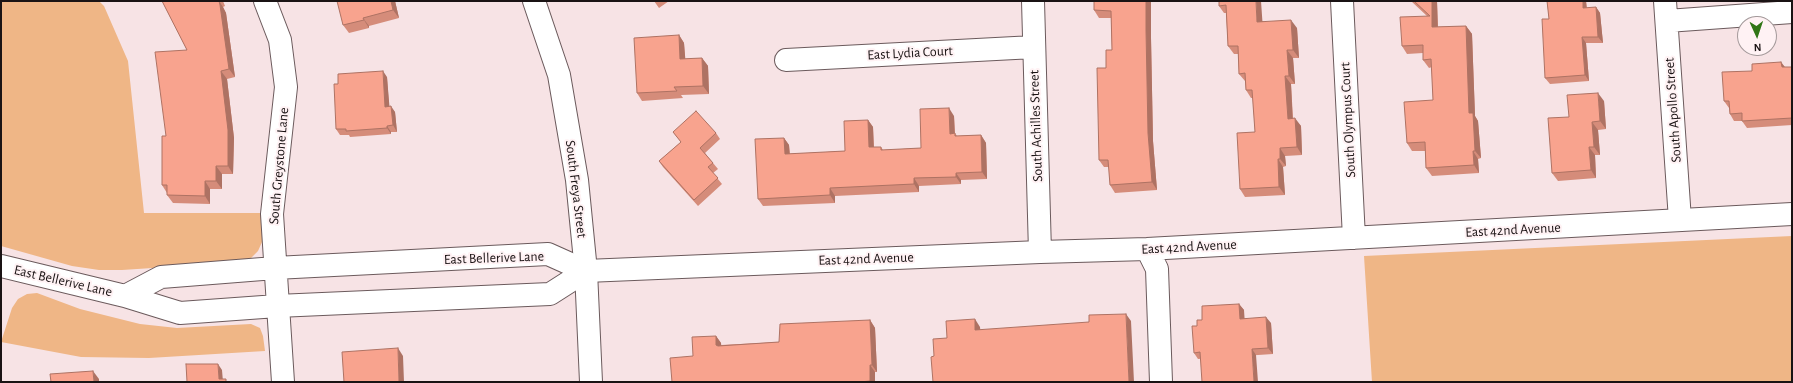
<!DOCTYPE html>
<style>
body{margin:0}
#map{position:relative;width:1793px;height:383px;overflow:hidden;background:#f7e3e5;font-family:"Alegreya Sans",sans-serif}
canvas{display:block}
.frame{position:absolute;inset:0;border:2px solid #1a1314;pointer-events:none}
.north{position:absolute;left:1737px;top:16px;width:40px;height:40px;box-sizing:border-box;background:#fff2f4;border:1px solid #a3999a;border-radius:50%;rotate:177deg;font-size:11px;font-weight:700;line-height:16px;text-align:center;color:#1a1314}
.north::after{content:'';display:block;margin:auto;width:14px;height:18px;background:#307515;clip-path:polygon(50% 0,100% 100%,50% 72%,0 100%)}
</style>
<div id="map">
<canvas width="1793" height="383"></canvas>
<div class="frame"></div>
<div class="north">N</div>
</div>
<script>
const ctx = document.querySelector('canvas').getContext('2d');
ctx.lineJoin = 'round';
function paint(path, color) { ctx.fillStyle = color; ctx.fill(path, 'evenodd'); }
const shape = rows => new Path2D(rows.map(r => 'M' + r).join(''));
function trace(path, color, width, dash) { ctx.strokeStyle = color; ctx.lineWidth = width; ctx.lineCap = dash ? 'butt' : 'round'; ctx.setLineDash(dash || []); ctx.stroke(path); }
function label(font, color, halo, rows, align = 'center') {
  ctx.font = font + ' "Alegreya Sans",sans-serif'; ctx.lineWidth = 4; ctx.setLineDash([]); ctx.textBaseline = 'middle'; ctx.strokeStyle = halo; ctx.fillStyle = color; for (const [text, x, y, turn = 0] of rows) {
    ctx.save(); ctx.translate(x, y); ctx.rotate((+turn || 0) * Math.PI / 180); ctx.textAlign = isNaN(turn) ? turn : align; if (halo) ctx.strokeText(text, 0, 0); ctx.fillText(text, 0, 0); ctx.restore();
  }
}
const green = shape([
 [1,1,99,1,104,6,128,61,144,213,262,213,262,242,258,251,251,258,244,262,122,270,99,270,72,266,1,246],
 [1792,236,1792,382,1372,382,1364,256],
 [37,293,80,309,140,324,177,328,251,324,260,328,263,336,265,351,149,358,81,357,1,342,12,308,18,299,27,294]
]);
const street = shape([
 [265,1,280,40,286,87,272,214,283,382],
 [1033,1,1040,252],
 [1342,1,1354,238],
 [1665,1,1680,220],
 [1667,21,1792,12],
 [786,60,1034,47],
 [1147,249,1157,269,1161,382],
 [1,266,125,296,180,313,277,306,550,294,586,271],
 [125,296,161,277,275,268,548,254,586,271,1040,252,1147,249,1792,214]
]);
const secondary = shape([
 [534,1,559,75,577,180,586,271,591,382]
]);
const wall = shape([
 [162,1,223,1,225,6,223,7,226,13,235,77,227,79,234,138,233,174,222,174,222,189,210,189,210,204,173,203,167,195,167,193,162,185,166,136,187,50],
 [395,1,399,18,369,26,369,28,349,33,343,25],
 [654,1,669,1,659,8],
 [1151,1,1151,38,1153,141,1157,190,1115,193,1110,185,1109,167,1104,167,1099,160,1106,68,1112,50,1111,18,1099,18,1094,10],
 [1219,1,1262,21,1297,28,1299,58,1293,58,1295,84,1291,84,1293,118,1301,126,1302,155,1285,156,1286,166,1283,167,1285,195,1245,197,1240,189,1255,132,1253,98,1251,98,1246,90,1245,81,1239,74,1238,54,1234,54,1228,46,1226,13,1224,13,1219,6],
 [1411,1,1437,1,1438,27,1466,26,1472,34,1475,116,1478,121,1481,158,1478,159,1479,173,1432,176,1426,168,1425,151,1412,151,1407,143,1433,100,1432,67,1429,68,1423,60,1423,53,1407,54,1402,46,1427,16],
 [1547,1,1586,1,1587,8,1596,7,1600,13,1603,43,1586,43,1589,81,1550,84,1545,78,1549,19],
 [679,35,684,43,685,59,702,58,708,66,709,94,681,95,683,98,642,101,637,93],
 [1781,62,1785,67,1792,67,1792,125,1747,128,1742,121,1734,121,1730,114,1729,108,1724,101,1752,71],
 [387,77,389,106,395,112,397,132,391,132,391,134,350,137,349,135,340,135,336,129,338,84],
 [1604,101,1606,129,1598,130,1600,155,1595,155,1596,178,1558,181,1552,173,1569,117],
 [954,116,955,133,957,136,981,135,986,143,987,179,961,180,961,184,919,186,919,192,835,196,835,203,763,206,758,199,784,138,789,145,790,154,845,151,868,120,873,127,874,147,881,147,883,150,921,148],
 [673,132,716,133,720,139,705,153,713,163,718,169,713,173,722,184,698,206,663,167,659,161,681,142],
 [1239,304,1244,310,1244,318,1271,323,1273,354,1198,359,1194,353,1197,326,1202,320],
 [870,320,875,328,877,372,875,372,875,382,672,382,693,356,716,336,721,343,721,345,779,342]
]);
const shadedWall = shape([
 [219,1,223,7,226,13,235,77,229,69],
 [391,1,395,1,399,18,393,10],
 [1146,1,1151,1,1151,38,1153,141,1157,190,1152,182,1148,133,1146,30],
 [1256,1,1261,1,1263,30,1257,22],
 [1432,1,1437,1,1438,35,1432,27],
 [1583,1,1586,1,1587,14,1583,8],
 [1596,7,1600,13,1603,43,1598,37],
 [363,18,369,26,369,28,364,20],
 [1291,20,1297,28,1299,58,1293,50],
 [1466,26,1472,34,1475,116,1478,121,1481,158,1475,151,1469,113],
 [679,35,684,43,686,67,680,59],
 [1582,37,1586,43,1589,81,1585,75],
 [1287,50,1293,58,1295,84,1289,76],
 [702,58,708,66,709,94,703,86],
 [1781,62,1786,69,1782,67],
 [221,71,227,79,234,138,233,174,228,166],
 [383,71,387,77,390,113,385,107],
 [1285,76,1291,84,1293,127,1288,119],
 [1598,93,1604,101,1606,129,1600,121],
 [391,106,395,112,397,132,393,125],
 [949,108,954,116,955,141,950,134],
 [1295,118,1301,126,1302,155,1297,147],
 [868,120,873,127,874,155,869,147],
 [1592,122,1598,130,1600,155,1594,147],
 [387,126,391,132,391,134,387,128],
 [981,135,986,143,987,179,982,172],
 [784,138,789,145,790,161,785,154],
 [1589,147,1595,155,1596,178,1591,170],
 [1280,148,1285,156,1286,166,1280,159],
 [1473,151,1478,159,1479,173,1474,165],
 [1278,159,1283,167,1285,195,1279,187],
 [216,166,222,174,222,189,216,181],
 [956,173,961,180,961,184,956,177],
 [914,178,919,186,919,192,914,184],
 [205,181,210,189,210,204,205,196],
 [830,188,835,196,835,203,830,195],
 [1239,304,1244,310,1245,325,1240,319],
 [1126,314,1131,321,1134,382,1129,382],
 [1266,317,1271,323,1273,354,1268,348],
 [975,319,980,327,981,337,975,330],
 [870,320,875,328,877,372,872,365],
 [716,336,721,343,722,352,716,345],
 [398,348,403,356,404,382,399,382],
 [1252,349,1256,355,1258,382,1254,382],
 [218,364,222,370,223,382,219,379],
 [870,365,875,372,875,382,870,381],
 [93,371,99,379,99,382,94,382]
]);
const building = shape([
 [162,1,219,1,220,5,229,69,221,71,228,130,228,166,216,166,216,181,205,181,205,196,167,195,167,185,162,185,162,136,166,136,155,52,187,50,162,1],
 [337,1,391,1,393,10,363,18,364,20,343,25,337,1],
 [1094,1,1146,1,1146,30,1148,133,1152,182,1110,185,1108,160,1099,160,1097,68,1106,68,1106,50,1112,50,1111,11,1094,10,1094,1],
 [1219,1,1256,1,1257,22,1291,20,1293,50,1287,50,1289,76,1285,76,1288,119,1295,118,1297,147,1280,148,1280,159,1278,159,1279,187,1240,189,1237,133,1255,132,1252,90,1246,90,1245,73,1239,74,1238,46,1228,46,1226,5,1219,6,1219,1],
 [1414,1,1432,1,1432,27,1466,26,1469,113,1473,113,1475,151,1473,151,1474,165,1426,168,1425,142,1407,143,1404,102,1433,100,1431,59,1423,60,1423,45,1402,46,1400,17,1430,16,1414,1],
 [1547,1,1583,1,1583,8,1596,7,1598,37,1582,37,1585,75,1545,78,1542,19,1549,19,1547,1],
 [679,35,680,59,702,58,703,86,674,87,677,91,637,93,634,38,679,35],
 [1781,62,1782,67,1792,67,1792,118,1742,121,1742,113,1730,114,1729,101,1724,101,1722,72,1752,71,1752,64,1781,62],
 [383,71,385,107,391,106,393,125,387,126,387,128,346,131,346,129,336,129,334,84,338,84,338,74,383,71],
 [1598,93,1600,121,1592,122,1594,147,1589,147,1591,170,1552,173,1548,118,1569,117,1567,95,1598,93],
 [949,108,950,134,955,133,955,136,981,135,982,172,956,173,956,177,914,178,914,184,830,188,830,195,758,199,755,139,784,138,785,154,845,151,844,121,868,120,869,147,881,147,881,150,921,148,920,109,949,108],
 [696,111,716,133,700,148,713,163,708,167,718,178,694,200,659,161,681,142,673,132,696,111],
 [1239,304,1240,319,1266,317,1268,348,1252,349,1254,382,1202,382,1200,352,1194,353,1192,326,1197,326,1197,320,1202,320,1202,306,1239,304],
 [1126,314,1129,382,933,382,931,357,934,356,933,339,947,338,946,321,975,319,975,330,1089,322,1089,315,1126,314],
 [870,320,872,365,870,365,870,381,860,382,672,382,670,358,693,356,692,337,716,336,716,345,718,346,779,342,780,324,870,320],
 [398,348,399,382,344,382,342,352,398,348],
 [186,364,218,364,219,379,226,379,226,382,187,382,186,364],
 [93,371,94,382,51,382,50,374,93,371]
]);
const streetNames = [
 ["East Lydia Court",910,53,-3],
 ["South Apollo Street",1673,110,-94],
 ["South Olympus Court",1348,120,-93],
 ["South Achilles Street",1036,126,-92],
 ["South Greystone Lane",279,166,-85],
 ["South Freya Street",576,189,83],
 ["East 42nd Avenue",1513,230,-3],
 ["East 42nd Avenue",1189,247,-3],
 ["East Bellerive Lane",494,258,-2],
 ["East 42nd Avenue",866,259,-2],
 ["East Bellerive Lane",63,281,13]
];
paint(green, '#efb686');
trace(street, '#6b5a5c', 24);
trace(secondary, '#6b5a5c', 24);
trace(street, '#fff', 22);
trace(secondary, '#fff', 22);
paint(wall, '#d58c7a');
paint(shadedWall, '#ae7263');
paint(building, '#f8a38e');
trace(building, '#ae7263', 1);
label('14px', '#1a1314', '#fff2f4', streetNames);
</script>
